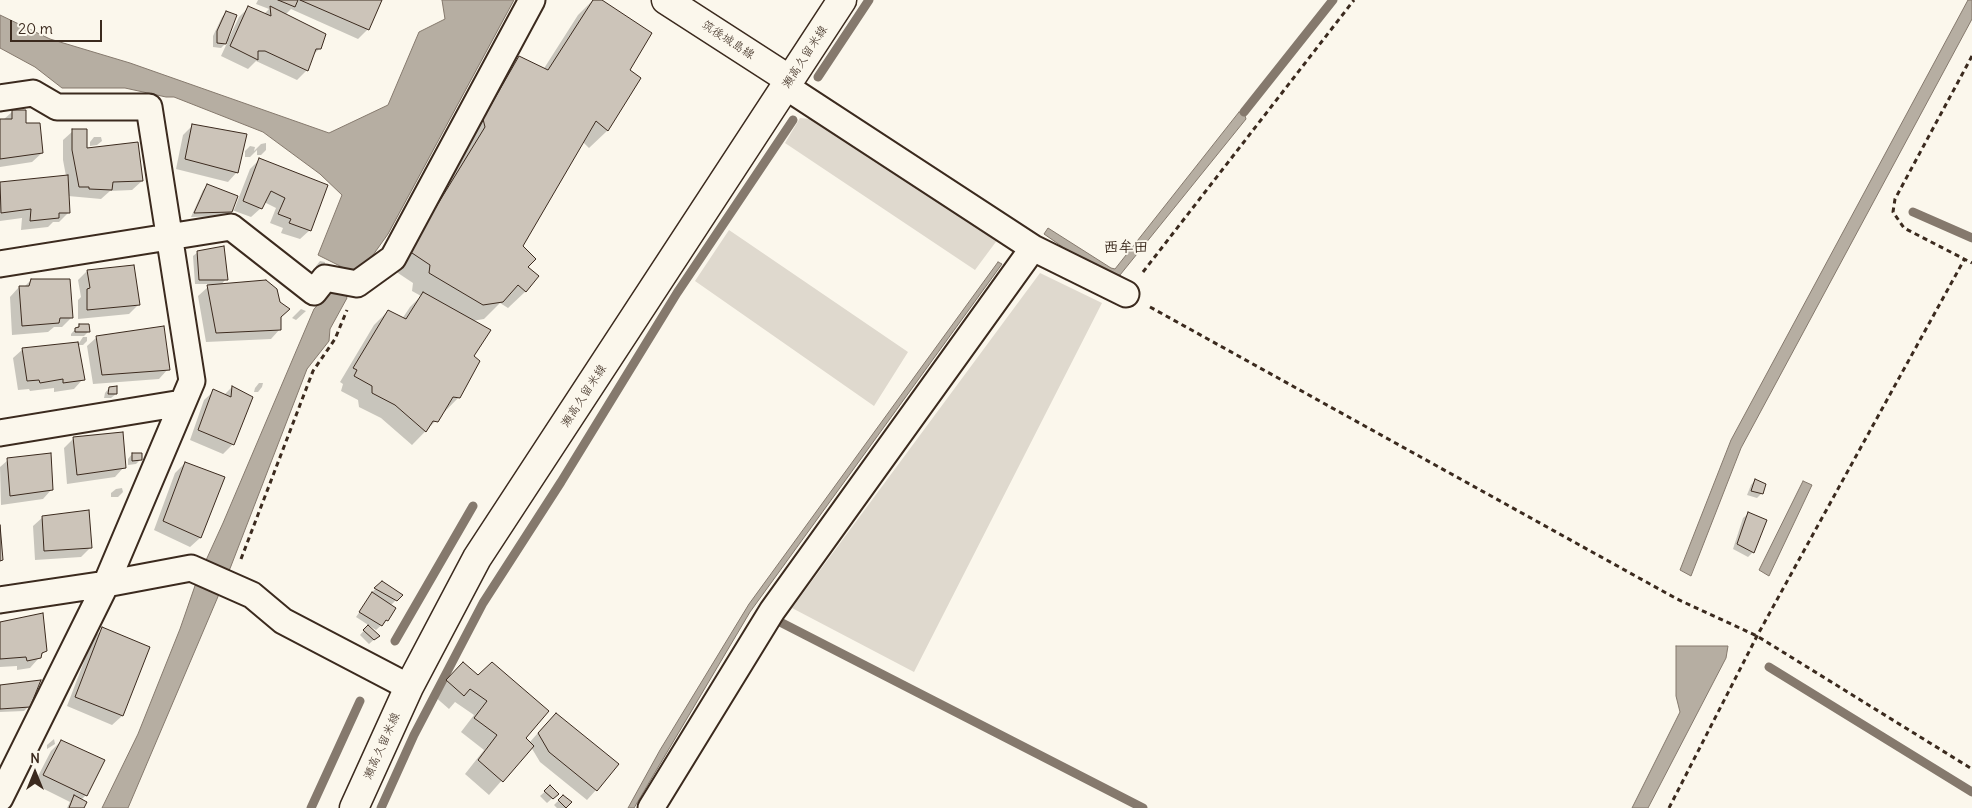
<!DOCTYPE html>
<meta charset="utf-8">
<style>
body{margin:0}
#map{position:relative;width:1972px;height:808px;overflow:hidden;background:#fbf7ec;font-family:Delius,sans-serif}
canvas{display:block}
.north{position:absolute;left:10px;top:748px;width:50px;height:50px;-webkit-text-stroke:4px #fbf7ec;paint-order:stroke;rotate:0deg;font-size:14px;font-weight:700;line-height:20px;text-align:center;color:#3b2a1e}
.north::after{content:'';display:block;margin:auto;width:18px;height:22px;background:#3b2a1e;clip-path:polygon(50% 0,100% 100%,50% 72%,0 100%)}
.scale{position:absolute;left:10px;top:20px;width:92px;height:22px;box-sizing:border-box;border:2px solid #3b2a1e;border-top:0;padding-left:6px;font-size:15px;line-height:18px;white-space:nowrap;color:#3b2a1e;-webkit-text-stroke:4px #fbf7ec;paint-order:stroke}
</style>
<div id="map">
<canvas width="1972" height="808"></canvas>
<div class="north">N</div>
<div class="scale">20 m</div>
</div>
<script>
const ctx = document.querySelector('canvas').getContext('2d');
ctx.lineJoin = 'round';
function paint(path, color) { ctx.fillStyle = color; ctx.fill(path, 'evenodd'); }
const shape = rows => new Path2D(rows.map(r => 'M' + r).join(''));
function trace(path, color, width, dash) { ctx.strokeStyle = color; ctx.lineWidth = width; ctx.lineCap = dash ? 'butt' : 'round'; ctx.setLineDash(dash || []); ctx.stroke(path); }
function label(font, color, halo, rows, align = 'center') {
  ctx.font = font + ' Delius,"Klee One",sans-serif'; ctx.lineWidth = 4; ctx.setLineDash([]); ctx.textBaseline = 'middle'; ctx.strokeStyle = halo; ctx.fillStyle = color; for (const [text, x, y, turn = 0] of rows) {
    ctx.save(); ctx.translate(x, y); ctx.rotate((+turn || 0) * Math.PI / 180); ctx.textAlign = isNaN(turn) ? turn : align; if (halo) ctx.strokeText(text, 0, 0); ctx.fillText(text, 0, 0); ctx.restore();
  }
}
const green = shape([
 [800,118,810,119,998,239,975,270,785,143],
 [729,230,908,352,874,406,695,281],
 [1040,273,1102,303,914,672,792,608]
]);
const water = shape([
 [442,0,514,0,388,234,373,255,352,272,345,293,347,298,330,329,329,341,307,369,231,566,128,808,102,808,138,734,180,629,197,580,223,523,314,309,336,285,344,268,318,255,342,195,320,174,263,132,174,97,166,97,125,88,62,88,35,67,0,48,0,15,50,39,130,63,329,133,388,105,419,32,445,19,442,0],
 [1968,0,1972,0,1972,19,1741,448,1691,576,1680,570,1731,440,1968,0],
 [1239,112,1244,112,1246,119,1120,275,1111,278,1090,266,1044,234,1048,228,1111,268,1115,269,1239,112],
 [998,262,1002,264,750,612,634,808,628,808,660,750,749,604,998,262],
 [1803,481,1812,485,1769,576,1759,570,1803,481],
 [1676,646,1728,646,1726,658,1648,808,1632,808,1680,712,1676,696,1676,646]
]);
const shadow = shape([
 [258,0,380,0,368,29,358,39,291,9,285,15,320,48,312,56,307,70,297,80,256,61,248,69,221,56,228,41,221,48,213,47,213,36,222,17,226,12,228,37,229,38,239,17,248,8,264,14,269,9,256,4],
 [593,0,600,0,628,71,639,78,607,131,589,148,583,142,521,247,526,267,526,291,508,308,500,303,484,319,472,321,473,356,459,397,412,445,381,418,359,407,358,400,341,391,343,384,340,382,374,325,388,311,402,319,410,307,421,296,412,291,413,283,392,269,502,75,519,57,543,70,578,15],
 [12,112,25,124,42,153,32,162,0,167,0,121,3,120],
 [192,126,237,172,228,182,176,169,183,135],
 [73,131,85,150,142,181,132,190,110,191,101,199,68,196,69,212,59,222,53,222,48,227,21,230,22,218,0,221,0,184,66,176,63,160,63,140],
 [94,137,101,137,102,141,97,145,90,146,90,142],
 [266,143,266,150,261,155,257,155,257,150,250,157,245,157,245,151,250,146,255,147,254,151,261,144],
 [260,159,310,230,300,239,281,233,283,228,270,223,276,208,264,202,261,208,251,217,232,210,226,216,191,217,203,190,207,186,234,210,250,169],
 [198,252,226,279,220,286,280,317,280,329,271,339,206,342,198,296,208,287,215,286,215,284,195,284,193,256],
 [320,261,325,262,324,267,315,272,316,266],
 [87,271,139,304,129,314,78,319,78,300,81,297,78,280],
 [31,280,72,317,62,327,54,327,48,332,12,335,10,297,19,287,24,287],
 [301,309,306,311,296,320,292,318],
 [79,325,88,332,84,336,71,336,71,334],
 [83,337,87,337,87,341,83,345,78,345,83,379,74,389,54,392,54,388,30,391,29,389,18,390,13,358,23,349,79,343],
 [97,337,168,369,159,379,93,384,87,346],
 [259,383,263,383,262,387,258,392,254,392,255,388],
 [232,387,233,444,223,454,190,440,204,400,214,391,224,395],
 [109,388,116,394,111,398,104,398,105,393],
 [74,438,124,467,115,477,67,484,64,448],
 [132,454,140,460,136,464,128,465,128,459],
 [8,460,52,489,43,499,1,505,0,467],
 [185,463,223,478,200,538,190,547,154,530,175,473],
 [1755,480,1761,494,1757,498,1747,495,1751,485],
 [122,488,123,492,118,497,111,497,111,493,116,489],
 [1748,514,1753,552,1748,557,1733,549,1743,518],
 [43,517,90,548,81,557,35,560,33,526],
 [382,583,401,595,390,606,387,620,376,630,356,617,372,594,371,593],
 [0,624,45,651,30,668,17,670,17,666,0,667],
 [368,626,378,636,369,644,360,635],
 [103,629,148,647,122,716,112,725,67,706,93,638],
 [463,664,529,743,546,724,596,790,587,800,540,762,531,747,489,795,465,774,484,750,461,732,474,715,455,702,449,709,433,695],
 [0,686,29,706,24,711,0,712],
 [54,739,55,744,47,749,47,745],
 [61,741,86,795,81,800,82,808,67,808,70,802,34,784,51,751],
 [550,787,557,794,547,803,540,796],
 [563,796,570,802,565,808,557,808,554,805]
]);
const stream = shape([
 [818,77,869,0],
 [1244,112,1333,0],
 [1913,212,1972,238],
 [782,623,1143,808],
 [395,641,473,506],
 [1769,667,1972,792],
 [311,808,360,701],
 [381,808,414,735,483,603,561,482,677,293,793,120]
]);
const building = shape([
 [278,0,298,0,295,7,278,0],
 [300,0,382,0,369,30,300,0],
 [593,0,602,0,652,33,630,70,641,78,608,131,596,121,523,246,536,259,528,267,539,276,526,292,518,285,503,302,483,305,429,273,430,265,409,251,485,127,483,119,519,56,548,70,593,0],
 [248,6,271,16,270,6,326,34,321,49,316,49,308,71,265,51,258,51,258,60,230,46,248,6],
 [226,11,237,15,226,44,217,43,217,31,226,11],
 [12,110,26,110,26,123,40,123,43,153,0,159,0,119,12,119,12,110],
 [192,124,247,134,238,173,185,159,192,124],
 [72,129,87,129,87,148,138,142,143,181,113,182,112,190,89,189,89,187,79,187,72,150,72,129],
 [259,158,328,185,311,231,289,223,291,219,278,214,285,198,271,191,262,209,243,201,259,158],
 [68,175,70,213,59,213,59,218,30,221,31,209,1,213,0,182,68,175],
 [207,184,238,196,232,212,194,213,207,184],
 [224,246,228,280,199,280,197,251,224,246],
 [134,265,140,305,87,310,87,289,90,288,87,270,134,265],
 [31,279,70,279,73,318,60,318,59,323,22,326,19,286,29,286,31,279],
 [266,280,277,289,280,302,290,309,281,317,281,330,216,333,207,285,266,280],
 [423,292,491,330,474,356,480,361,460,398,453,397,438,422,433,421,426,432,395,405,372,393,372,386,354,376,357,370,353,368,388,310,406,319,423,292],
 [79,324,89,324,90,332,75,332,75,328,79,327,79,324],
 [164,326,170,370,102,375,96,336,164,326],
 [78,342,85,380,63,383,63,379,40,383,39,380,27,381,22,348,78,342],
 [117,386,117,394,108,394,109,387,117,386],
 [232,386,253,397,234,445,198,430,213,389,231,397,232,386],
 [123,432,126,468,77,475,73,437,123,432],
 [51,453,53,490,10,496,7,458,51,453],
 [132,453,142,453,142,460,132,461,132,453],
 [185,462,225,477,201,538,163,521,185,462],
 [1755,479,1766,484,1763,494,1751,491,1755,479],
 [89,510,92,548,44,551,42,516,89,510],
 [1748,512,1767,520,1754,553,1737,544,1748,512],
 [0,525,3,560,0,561,0,525],
 [382,581,403,595,397,601,374,588,382,581],
 [372,592,396,608,388,621,386,620,382,626,359,612,372,592],
 [43,613,47,651,42,653,41,658,27,661,26,657,0,659,0,622,43,613],
 [368,625,380,636,374,640,363,630,368,625],
 [102,627,150,647,123,716,75,697,102,627],
 [463,662,478,675,492,662,549,711,526,738,534,746,503,782,478,760,497,735,474,718,487,701,470,689,464,696,446,680,463,662],
 [41,680,30,707,0,709,0,685,41,680],
 [556,713,619,764,597,791,549,752,538,733,556,713],
 [61,740,105,760,87,796,43,775,61,740],
 [550,785,559,794,553,799,544,791,550,785],
 [74,795,87,802,84,808,69,808,74,795],
 [563,795,572,802,566,808,558,800,563,795]
]);
const path = shape([
 [1972,56,1895,199,1893,212,1904,228,1972,263],
 [1143,272,1354,0],
 [1150,307,1677,599,1757,636,1972,769],
 [241,559,313,371,335,339,347,310],
 [1669,808,1757,636,1964,260]
]);
const minor = shape([
 [785,86,1033,248,1126,294],
 [0,98,33,93,57,107,149,107,192,381,106,584,0,798],
 [0,264,231,227,314,292,325,278,357,284,393,258,532,0],
 [0,433,182,403],
 [0,600,106,584,191,568,252,595,283,621,409,687],
 [651,808,772,611,1033,248]
]);
const secondary = shape([
 [666,0,790,80]
]);
const primary = shape([
 [354,808,409,687,477,558,842,0]
]);
const streetNames = [
 ["筑後城島線",728,40,33],
 ["瀬高久留米線",805,57,-57],
 ["瀬高久留米線",584,396,-57],
 ["瀬高久留米線",382,746,-66]
];
const quarterNames = [
 ["西牟田",1126,248]
];
paint(green, '#dfd9ce');
paint(water, '#b6aea2');
trace(water, '#85796d', 1);
paint(shadow, '#0003');
trace(stream, '#85796d', 9);
paint(building, '#ccc4b9');
trace(building, '#3b2a1e', 1);
trace(minor, '#3b2a1e', 29);
trace(secondary, '#3b2a1e', 31);
trace(primary, '#3b2a1e', 31);
trace(path, '#3b2a1e', 3, [5, 4]);
trace(minor, '#fbf7ec', 25);
trace(secondary, '#fbf7ec', 28);
trace(primary, '#fbf7ec', 28);
label('12px', '#3b2a1e', '#fbf7ec', streetNames);
label('bold 15px', '#3b2a1e', '#fbf7ec', quarterNames);
</script>
